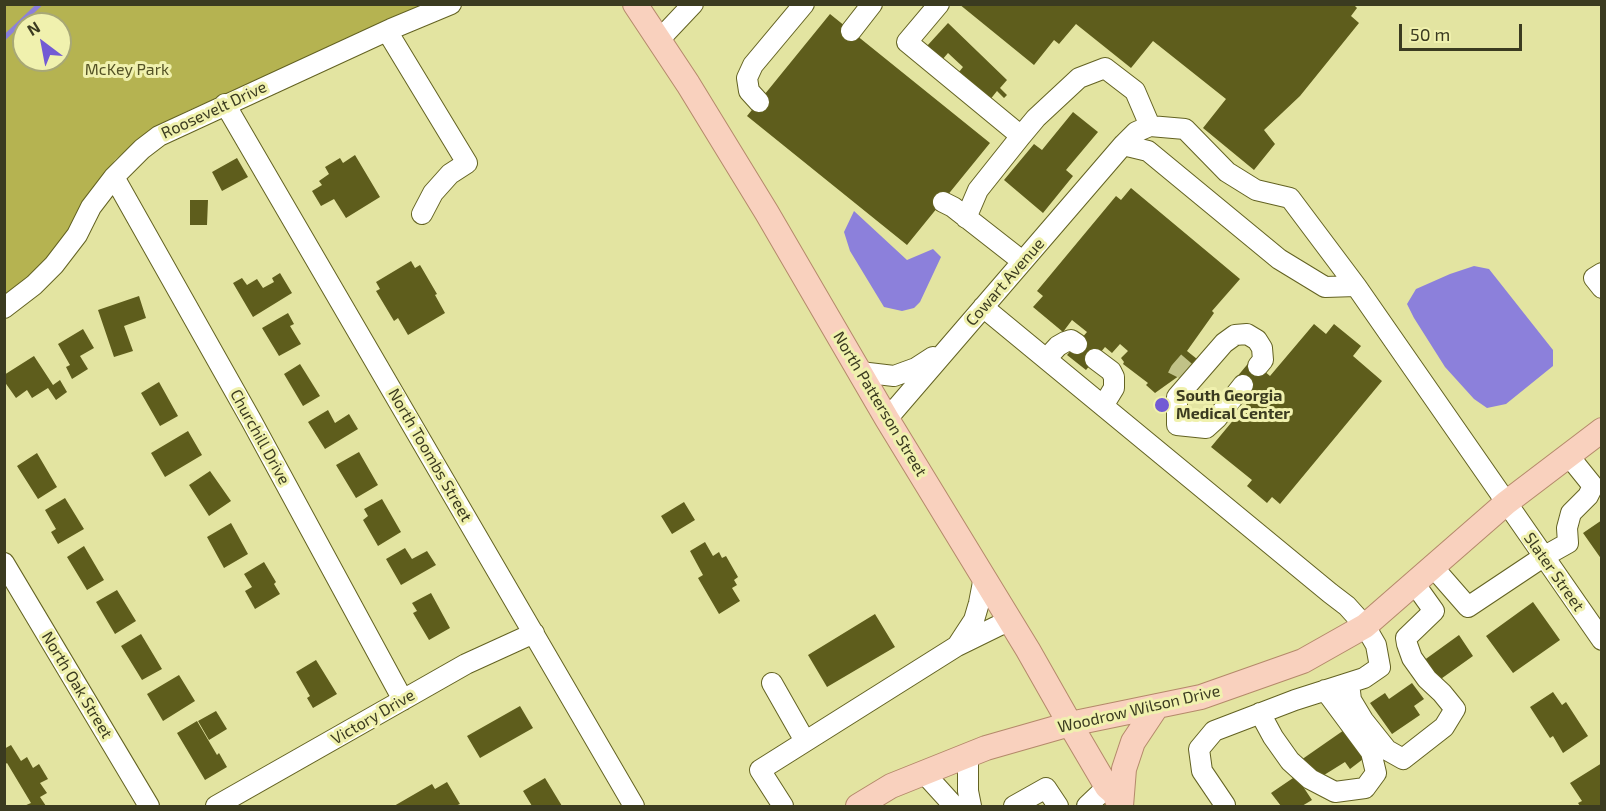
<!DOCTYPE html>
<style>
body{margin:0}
#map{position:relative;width:1606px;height:811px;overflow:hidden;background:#e3e4a1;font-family:"Exo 2",sans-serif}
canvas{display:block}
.frame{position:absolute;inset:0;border:6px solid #3b3b20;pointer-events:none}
.north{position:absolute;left:12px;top:12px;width:60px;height:60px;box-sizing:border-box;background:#f0f1ae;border:2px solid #a8a875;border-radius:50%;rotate:328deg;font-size:16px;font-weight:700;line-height:24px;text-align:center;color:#3b3b20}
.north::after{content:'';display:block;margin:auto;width:21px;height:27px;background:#725ad4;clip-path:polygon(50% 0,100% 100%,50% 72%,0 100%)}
.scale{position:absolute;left:1399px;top:24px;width:123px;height:27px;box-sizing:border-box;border:3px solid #3b3b20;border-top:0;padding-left:8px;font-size:18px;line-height:21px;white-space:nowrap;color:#3b3b20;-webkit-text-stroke:4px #f0f1ae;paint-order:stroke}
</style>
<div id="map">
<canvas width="1606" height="811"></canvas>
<div class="frame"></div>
<div class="north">N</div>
<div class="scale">50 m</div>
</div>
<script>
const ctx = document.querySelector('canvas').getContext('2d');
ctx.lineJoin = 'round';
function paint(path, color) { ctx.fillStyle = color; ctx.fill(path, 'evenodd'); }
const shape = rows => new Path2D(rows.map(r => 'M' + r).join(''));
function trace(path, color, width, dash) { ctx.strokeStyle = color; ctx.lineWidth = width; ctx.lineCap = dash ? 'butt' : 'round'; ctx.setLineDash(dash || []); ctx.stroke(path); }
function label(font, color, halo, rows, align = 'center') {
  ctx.font = font + ' "Exo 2",sans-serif'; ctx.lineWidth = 6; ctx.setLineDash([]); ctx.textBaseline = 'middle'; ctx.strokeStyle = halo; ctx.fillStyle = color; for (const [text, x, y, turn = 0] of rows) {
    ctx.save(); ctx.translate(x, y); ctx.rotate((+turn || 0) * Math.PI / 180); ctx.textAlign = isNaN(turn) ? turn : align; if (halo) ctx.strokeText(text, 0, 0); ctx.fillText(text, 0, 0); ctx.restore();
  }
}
const green = shape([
 [5,5,427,5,185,112,145,134,115,160,93,190,69,237,37,276,5,300],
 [24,24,60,24,60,60,24,60]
]);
const water = shape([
 [854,211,907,260,933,249,941,257,920,302,914,308,902,311,884,307,850,251,844,232],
 [1474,266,1489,269,1553,350,1553,366,1506,404,1487,408,1474,399,1445,367,1414,318,1407,304,1416,289,1450,274]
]);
const stream = shape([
 [4,38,40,4]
]);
const building = shape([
 [959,4,1353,4,1357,8,1351,16,1359,23,1300,96,1264,130,1275,144,1254,170,1203,128,1226,99,1153,41,1131,68,1076,24,1059,44,1054,40,1034,65],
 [830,14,990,143,907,245,747,116],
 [948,23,1007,80,1000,88,1007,95,1004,98,997,91,989,101,959,72,963,67,948,53,942,60,927,46],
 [1073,112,1098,132,1066,170,1073,176,1043,213,1004,180,1034,144,1042,150],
 [355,155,380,197,346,218,334,199,321,206,312,191,322,185,319,181,329,174,325,167,340,158,343,163],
 [237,158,248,177,222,191,212,172],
 [1131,188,1240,279,1212,311,1214,313,1187,351,1197,359,1183,373,1155,393,1146,385,1148,383,1123,364,1124,362,1121,358,1128,351,1120,344,1112,353,1105,347,1086,370,1067,355,1087,332,1072,320,1063,332,1033,307,1043,296,1037,291,1116,196,1121,200],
 [190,200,208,200,207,225,190,225],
 [411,261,415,268,420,265,437,294,435,295,445,313,408,335,398,318,394,321,376,291,380,289,376,282],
 [280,273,292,293,253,317,233,283,242,278,247,285,257,279,263,288,274,282,272,278],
 [139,296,146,318,124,326,133,351,114,357,98,310],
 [288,313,294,324,290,326,301,344,279,356,262,328],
 [1314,324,1326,334,1334,324,1361,346,1353,356,1382,381,1280,504,1272,497,1267,503,1247,486,1252,480,1211,447,1255,394,1236,378,1251,360,1270,376],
 [83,329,94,348,80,356,88,369,72,379,66,367,70,365,58,344],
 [34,356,53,385,60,380,67,392,56,400,48,388,32,398,27,390,16,398,4,381,4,375],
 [300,364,320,396,303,406,284,374],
 [159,382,178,416,160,426,141,393],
 [328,410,335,423,349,414,358,429,325,449,308,422],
 [188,431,202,455,165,477,151,453],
 [359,452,378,485,356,498,336,465],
 [37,453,57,487,38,499,17,466],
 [210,471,231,501,209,516,189,485],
 [65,498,84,529,58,544,51,532,56,529,45,510],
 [382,499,401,532,378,546,363,520,368,516,364,509],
 [684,502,695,520,672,534,661,516],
 [1602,520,1602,560,1583,533],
 [231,523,248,554,224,568,207,537],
 [705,542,713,556,719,552,722,558,726,556,738,577,734,580,737,585,732,588,740,601,719,614,698,578,703,575,690,551],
 [84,546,104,580,87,590,67,557],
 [405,548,412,559,427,551,436,565,401,585,386,559],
 [264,562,276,582,274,584,280,594,255,609,245,591,252,587,244,574],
 [117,590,136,621,115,634,96,602],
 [431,593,450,628,429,640,413,613,417,611,412,603],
 [1533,602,1560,640,1513,673,1486,636],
 [875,614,895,647,827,687,808,655],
 [141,634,162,669,142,680,121,646],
 [1459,635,1473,656,1438,681,1423,661],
 [316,660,337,694,313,708,307,698,310,696,296,672],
 [179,675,195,701,163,721,147,694],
 [1412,683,1424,699,1414,706,1420,715,1392,734,1370,703,1385,693,1389,699],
 [1553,692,1562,705,1566,702,1588,736,1563,753,1553,736,1550,738,1530,707],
 [520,706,533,728,480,758,467,736],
 [216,711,227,729,209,740,198,721],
 [197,721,217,755,219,753,227,767,205,780,177,733],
 [1347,728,1367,756,1350,769,1345,762,1316,780,1301,760],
 [11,745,21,761,27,757,33,768,39,764,48,779,40,783,47,793,40,797,46,806,24,806,31,803,7,763,4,765,4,749],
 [1602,763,1602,806,1580,806,1578,803,1582,801,1570,783],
 [1296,776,1312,800,1302,806,1281,806,1271,793],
 [545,778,562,806,532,806,523,791],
 [447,782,460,804,455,806,394,806,432,784,435,789]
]);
const minorTunnel = shape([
 [1177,377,1180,371,1193,356]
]);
const minor = shape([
 [939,4,907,42,1021,136],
 [387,31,467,163,450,174,433,193,422,214],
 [851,31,872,4],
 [659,40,693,4],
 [759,102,749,91,747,78,753,65,804,4],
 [225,104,634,806],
 [1123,145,1148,151,1279,259,1325,287,1356,286],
 [114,177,251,420,403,700],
 [943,202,953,207,1022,261],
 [966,218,978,190,1021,136,1036,118,1079,78,1105,68,1135,91,1150,126],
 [1602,273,1594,278,1602,288],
 [983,307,1330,593,1347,606,1365,626,1376,645,1380,667,1364,678,1295,700,1214,731,1199,749,1202,771,1225,805],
 [4,308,34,285,54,265,77,235,91,207,114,177,142,149,159,136,391,29,451,4],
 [1046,359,1058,346,1065,342,1071,340,1077,344],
 [1095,359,1111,371,1114,377,1114,388,1103,406],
 [860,372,894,376,916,368,933,357],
 [1243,385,1217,418,1206,428,1177,425,1177,397,1224,343,1235,335,1247,334,1257,340,1262,348,1263,360,1258,366],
 [887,419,1123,145,1136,132,1150,126,1185,129,1227,172,1256,190,1290,198,1356,286,1602,640],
 [4,563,149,806],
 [1433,567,1468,607,1543,557,1568,543,1567,528,1571,513,1588,496,1593,486,1568,455],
 [957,646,974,620,979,603,984,577],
 [772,683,805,741],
 [1349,683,1351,700,1363,720,1387,750,1403,759,1444,727,1455,709,1442,693,1427,679,1412,658,1407,644,1406,638,1434,611,1414,583],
 [1260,713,1273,737,1290,761,1310,779,1335,792,1365,788,1376,773,1371,752,1325,690],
 [968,756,968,791,971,806],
 [924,773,954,806],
 [216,806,466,664,534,633],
 [783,806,760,770,957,646,1010,620],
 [1014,806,1046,788,1058,806],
 [1087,806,1107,787]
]);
const major = shape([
 [635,4,688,84,767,213,887,419,1028,650,1070,724,1107,787,1114,793,1120,806],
 [858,806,891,786,986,748,1070,724,1201,697,1303,661,1365,626,1506,503,1602,430],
 [1121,806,1124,769,1133,742,1157,706]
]);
const markers = [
 [1162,405,8,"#725ad4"]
];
const parkNames = [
 ["McKey Park",127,70]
];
const streetNames = [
 ["Roosevelt Drive",214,110,-25],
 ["Cowart Avenue",1005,282,-49],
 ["North Patterson Street",880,404,59],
 ["Churchill Drive",260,437,61],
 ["North Toombs Street",430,455,60],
 ["Slater Street",1554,572,55],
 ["North Oak Street",77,685,59],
 ["Woodrow Wilson Drive",1139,709,-13],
 ["Victory Drive",373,717,-30]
];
const poiNames = [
 ["South Georgia",1176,396],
 ["Medical Center",1176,414]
];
paint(green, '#b5b351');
paint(water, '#8c80db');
trace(stream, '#8c80db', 5);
paint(building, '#5e5d1c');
trace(minorTunnel, '#c1c287', 20, [20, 10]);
trace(minor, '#636222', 22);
trace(major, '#b4896a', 26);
trace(minor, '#fff', 20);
trace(major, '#f9d1be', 24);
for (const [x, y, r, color] of markers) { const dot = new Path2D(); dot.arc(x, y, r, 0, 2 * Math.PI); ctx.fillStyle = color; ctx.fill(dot); trace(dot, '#f0f1ae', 2); }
label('16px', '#545326', '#f0f1ae', parkNames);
label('16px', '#3b3b20', '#f0f1ae', streetNames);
label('bold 16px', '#3b3b20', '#f0f1ae', poiNames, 'left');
</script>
